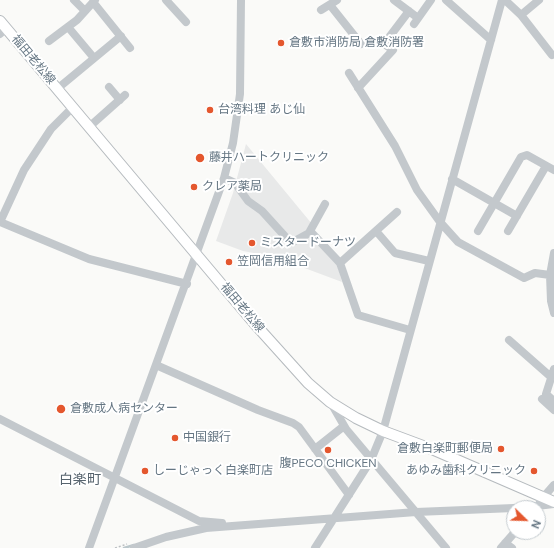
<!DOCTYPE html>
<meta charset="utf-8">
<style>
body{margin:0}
#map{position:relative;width:554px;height:548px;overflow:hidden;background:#fafaf8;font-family:"DM Sans",sans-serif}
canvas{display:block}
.north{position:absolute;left:506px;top:500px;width:40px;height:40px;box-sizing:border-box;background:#fff;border:1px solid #c1c8cd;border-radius:50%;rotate:113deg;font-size:11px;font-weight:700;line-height:16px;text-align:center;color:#657683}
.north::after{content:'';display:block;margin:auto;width:14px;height:18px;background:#e4572e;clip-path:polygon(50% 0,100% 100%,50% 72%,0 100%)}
</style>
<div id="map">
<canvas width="554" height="548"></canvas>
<div class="north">N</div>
</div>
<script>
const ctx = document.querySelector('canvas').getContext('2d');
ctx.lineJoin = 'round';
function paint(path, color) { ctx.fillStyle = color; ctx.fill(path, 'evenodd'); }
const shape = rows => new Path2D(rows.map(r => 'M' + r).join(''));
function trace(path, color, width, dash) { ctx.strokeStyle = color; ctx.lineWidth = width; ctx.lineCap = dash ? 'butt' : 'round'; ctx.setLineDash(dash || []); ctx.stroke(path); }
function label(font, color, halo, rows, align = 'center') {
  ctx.font = font + ' "DM Sans","Noto Sans JP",sans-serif'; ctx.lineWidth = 4; ctx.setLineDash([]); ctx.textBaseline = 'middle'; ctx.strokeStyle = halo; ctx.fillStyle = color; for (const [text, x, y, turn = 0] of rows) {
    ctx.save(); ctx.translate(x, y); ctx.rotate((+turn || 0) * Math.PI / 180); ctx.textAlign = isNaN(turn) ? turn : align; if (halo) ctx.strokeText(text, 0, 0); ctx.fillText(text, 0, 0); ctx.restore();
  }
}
const built = shape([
 [246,144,312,224,306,233,337,264,342,282,275,257,243,251,216,241,233,193]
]);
const stream = shape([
 [124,548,134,545]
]);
const path = shape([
 [115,548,127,544]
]);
const minor = shape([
 [74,0,85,11],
 [166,0,186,22],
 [394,0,418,18],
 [446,0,491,40],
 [505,0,521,15,552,55],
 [93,2,130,48],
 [330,5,361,44],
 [321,10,337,0],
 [521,15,539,0],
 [414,24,431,0],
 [68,27,94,58],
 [0,34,6,28],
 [49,41,77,20,95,0],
 [349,73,395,146,417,190,440,222,458,242,524,278,535,273,550,275],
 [109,87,120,100],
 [358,88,393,50,384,44,409,11],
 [57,89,121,36],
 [89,127,125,95],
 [224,178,235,183,248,201,262,211,291,243,311,232],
 [452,179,517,216],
 [325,204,310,231,340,263,358,315,410,330],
 [0,222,89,259,187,284],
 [0,222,24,170,51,129,73,107],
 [376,231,395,253,429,261],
 [478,231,521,157,527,155,554,170],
 [508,231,546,166],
 [554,253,550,275,551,301,554,313],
 [340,263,397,212],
 [509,340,551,377],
 [156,365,258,410,293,423,299,427,349,495],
 [554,369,546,394,554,401],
 [542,399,554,410],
 [331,403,346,429,446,548],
 [0,419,199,521,222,523],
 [315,449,344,426],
 [540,501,554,485],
 [521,508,554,504],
 [505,543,512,548],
 [89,548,224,178,233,143,240,94,241,0],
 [134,548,166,537,206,528,416,512,514,508],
 [315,548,371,460,383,431,502,0],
 [501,548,515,532]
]);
const major = shape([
 [0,21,254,323,308,383,330,402,356,418,383,431,434,450,554,502]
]);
const markers = [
 [281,43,4,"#e4572e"],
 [210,110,4,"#e4572e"],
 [200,158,5,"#e4572e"],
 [194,187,4,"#e4572e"],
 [252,243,4,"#e4572e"],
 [229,262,4,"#e4572e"],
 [61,409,5,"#e4572e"],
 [175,438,4,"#e4572e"],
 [501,449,4,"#e4572e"],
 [328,450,4,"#e4572e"],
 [145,471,4,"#e4572e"],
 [534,471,4,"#e4572e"]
];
const poiNames = [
 ["倉敷市消防局 倉敷消防署",289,43],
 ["台湾料理 あじ仙",218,110],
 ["藤井ハートクリニック",209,158],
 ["クレア薬局",202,187],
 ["ミスタードーナツ",260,243],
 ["笠岡信用組合",237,262],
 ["倉敷成人病センター",70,409],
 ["中国銀行",183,438],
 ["倉敷白楽町郵便局",493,449,"right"],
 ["腹PECO CHICKEN",328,464,"center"],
 ["しーじゃっく白楽町店",153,471],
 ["あゆみ歯科クリニック",526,471,"right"]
];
const streetNames = [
 ["福田老松線",33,60,50],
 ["福田老松線",242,308,50]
];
const quarterNames = [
 ["白楽町",80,480]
];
paint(built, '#e8e9e9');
trace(stream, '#bbc7cb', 2.5);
trace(major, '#b5babe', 12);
trace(path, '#bbbfc2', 1.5, [2, 2]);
trace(minor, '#c3c8cc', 8);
trace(major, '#fff', 10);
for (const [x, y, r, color] of markers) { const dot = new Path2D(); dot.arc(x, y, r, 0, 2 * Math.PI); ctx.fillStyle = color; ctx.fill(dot); trace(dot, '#fff', 1.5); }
label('12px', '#657683', '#fff', poiNames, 'left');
label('12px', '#657683', '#fff', streetNames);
label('14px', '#57646e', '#fff', quarterNames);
</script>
